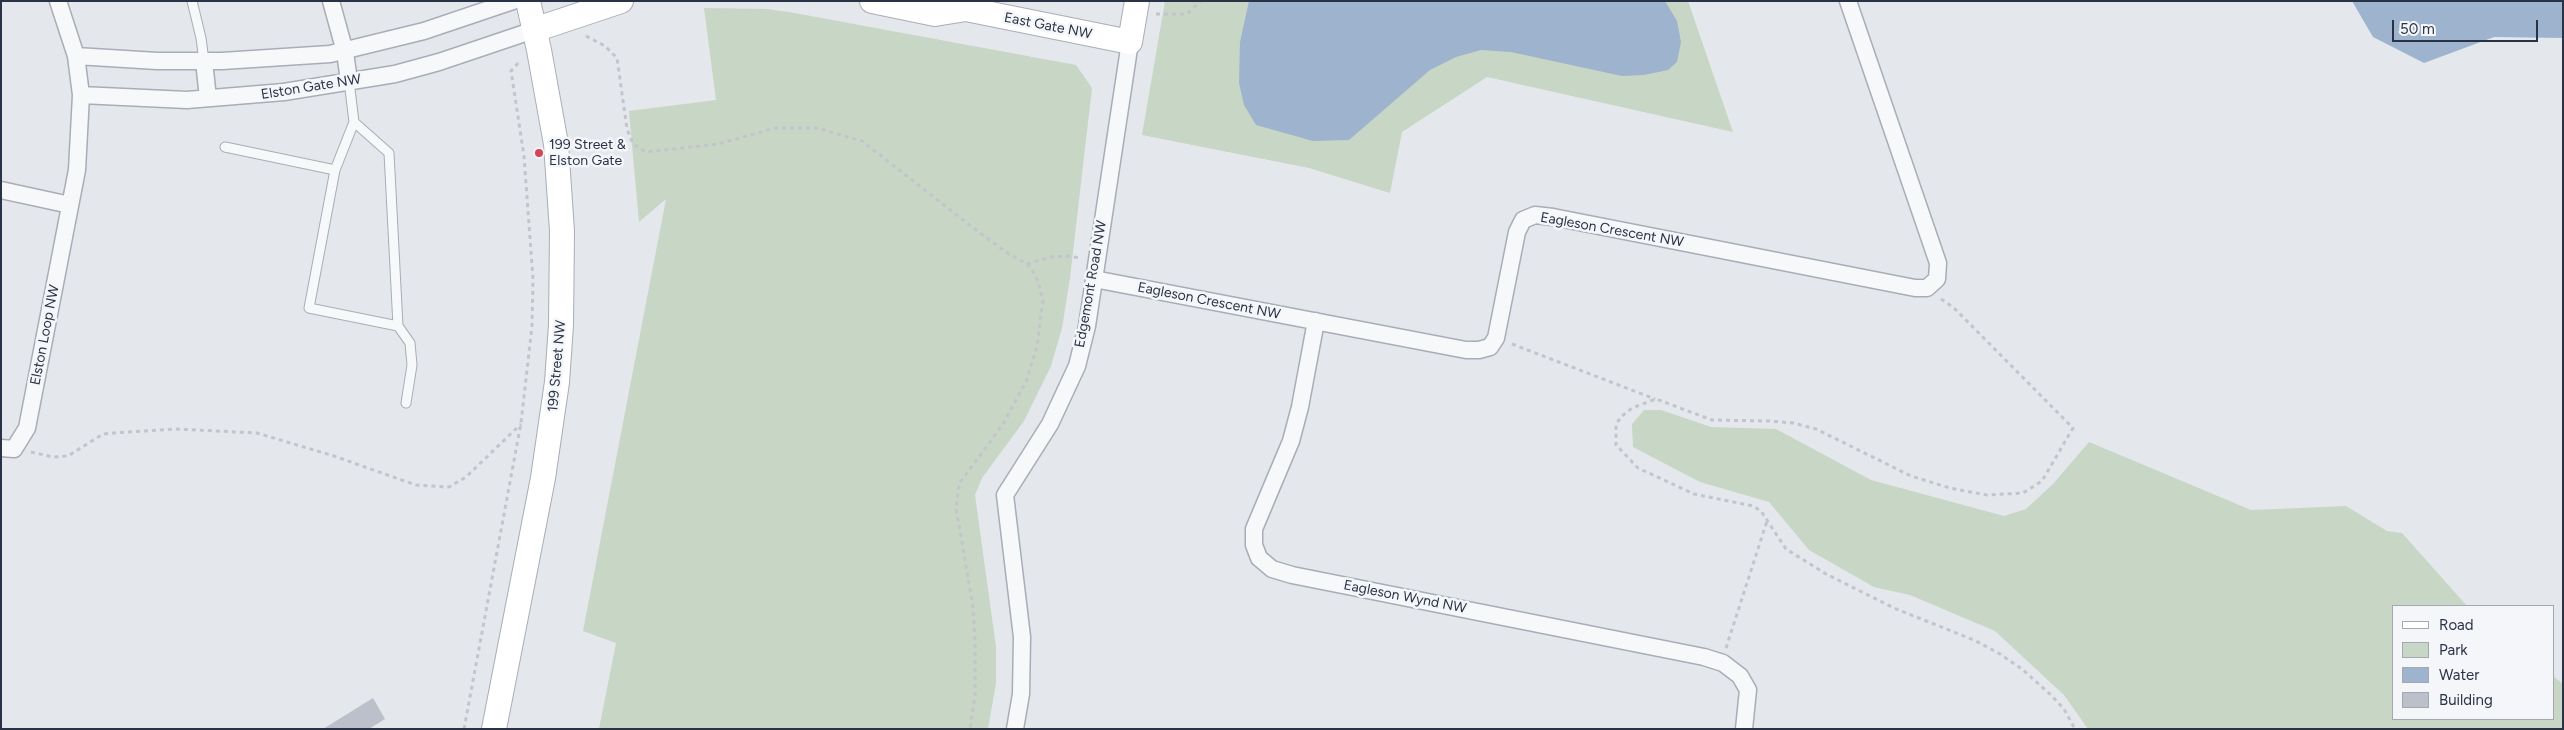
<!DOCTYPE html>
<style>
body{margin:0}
#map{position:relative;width:2564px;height:730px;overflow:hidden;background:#e4e7ec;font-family:Figtree,sans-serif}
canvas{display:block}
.frame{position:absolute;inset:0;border:2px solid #2a3346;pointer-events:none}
.legend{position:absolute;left:2392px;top:605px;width:162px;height:115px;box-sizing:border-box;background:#f4f6f9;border:1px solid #a3a8b1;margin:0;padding:6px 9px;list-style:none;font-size:15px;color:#2a3346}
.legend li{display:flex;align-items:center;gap:10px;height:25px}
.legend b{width:25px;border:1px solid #a3a8b1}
.scale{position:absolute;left:2392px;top:20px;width:146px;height:22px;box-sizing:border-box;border:2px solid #2a3346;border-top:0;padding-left:6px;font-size:15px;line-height:18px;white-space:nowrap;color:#2a3346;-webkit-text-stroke:4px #f4f6f9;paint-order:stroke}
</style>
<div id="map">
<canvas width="2564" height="730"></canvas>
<div class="frame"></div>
<ul class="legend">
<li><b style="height:6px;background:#fff"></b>Road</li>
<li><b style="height:14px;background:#c8d6c5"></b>Park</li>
<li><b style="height:14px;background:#9eb3cd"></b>Water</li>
<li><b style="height:14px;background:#bbc0ca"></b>Building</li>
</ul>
<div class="scale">50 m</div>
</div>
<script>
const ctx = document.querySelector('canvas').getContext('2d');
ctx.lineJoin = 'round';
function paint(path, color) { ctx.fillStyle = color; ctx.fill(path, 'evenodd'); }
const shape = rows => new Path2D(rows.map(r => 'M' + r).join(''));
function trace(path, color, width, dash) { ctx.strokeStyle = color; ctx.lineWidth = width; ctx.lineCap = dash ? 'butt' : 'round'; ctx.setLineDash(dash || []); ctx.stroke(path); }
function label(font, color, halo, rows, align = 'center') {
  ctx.font = font + ' Figtree,sans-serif'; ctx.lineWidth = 5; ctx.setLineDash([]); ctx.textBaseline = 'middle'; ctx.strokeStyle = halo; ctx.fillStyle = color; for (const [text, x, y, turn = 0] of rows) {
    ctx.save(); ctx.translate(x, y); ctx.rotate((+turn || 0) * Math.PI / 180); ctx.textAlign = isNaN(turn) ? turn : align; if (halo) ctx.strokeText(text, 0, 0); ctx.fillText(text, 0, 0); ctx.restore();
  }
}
const green = shape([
 [1165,1,1688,1,1733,132,1487,77,1402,132,1390,193,1309,168,1142,135],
 [704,8,766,9,789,12,1076,65,1092,88,1070,278,1062,328,1051,366,1024,421,982,478,975,495,996,647,996,683,988,729,599,729,616,643,583,631,666,199,639,222,629,111,716,100],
 [1644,410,1661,410,1711,427,1776,429,1871,480,2004,516,2026,509,2053,484,2089,442,2251,510,2346,506,2387,531,2402,533,2467,606,2393,606,2393,719,2553,719,2553,676,2563,684,2563,729,2088,729,2064,695,1995,631,1910,595,1874,587,1809,550,1769,502,1700,482,1633,447,1632,424]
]);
const water = shape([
 [1249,1,1665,1,1677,21,1681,42,1677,62,1668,70,1644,75,1622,76,1511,52,1481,50,1456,57,1430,70,1349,140,1313,141,1256,125,1244,105,1239,83,1240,42],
 [2352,1,2563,1,2563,38,2494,37,2424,63,2373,37]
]);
const building = shape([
 [373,698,385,719,369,729,323,729]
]);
const path = shape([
 [1156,14,1187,14,1201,1],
 [586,36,605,46,617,58,627,129,633,144,646,152,718,144,775,128,817,128,862,141,976,230,1009,254,1027,264,1036,276,1043,300,1037,346,1026,382,1003,424,959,484,956,508,973,607,975,640,975,695,970,729],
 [1027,264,1051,257,1069,256,1080,258],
 [1941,299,1954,308,2073,428,2042,481,2023,493,1987,495,1950,488,1911,476,1816,429,1793,423,1769,421,1712,420,1656,399,1632,408,1622,416,1616,424,1616,445,1638,468,1694,494,1753,506,1761,511,1786,549,1826,574,1894,608,1976,641,2000,654,2022,669,2051,695,2064,709,2075,729],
 [1512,344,1655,399],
 [31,452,53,457,68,456,103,434,114,433,176,429,257,433,334,456,416,485,449,487,466,477,521,424],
 [1726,648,1767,521],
 [464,729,521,423,532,326,533,279,524,156,511,71,520,61]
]);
const lane = shape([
 [192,1,201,38,204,61],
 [349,81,354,122,335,170,309,308,398,326,389,153,354,122],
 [225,147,335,170],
 [398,326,410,343,412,365,406,403]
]);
const street = shape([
 [331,1,345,52,349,81],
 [76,56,157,61,222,61,330,54,424,31,513,1],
 [204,61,208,98],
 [81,95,187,100,284,92,395,74,439,62,534,30],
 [1,190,70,205],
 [1094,279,1466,350,1479,350,1490,347,1496,338,1517,232,1523,220,1535,215,1553,217,1915,288,1927,288,1937,279,1938,263,1848,1],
 [1316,321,1300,407,1291,441,1254,529,1254,545,1259,558,1272,569,1292,575,1704,657,1723,663,1740,676,1748,690,1744,729],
 [1,448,14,449,27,428,77,170,81,95,76,56,58,1],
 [1015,729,1021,694,1022,637,1005,495,1050,424,1077,366,1087,326,1130,42]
]);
const secondary = shape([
 [872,1,935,14,966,9],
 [953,1,966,9,1130,42,1137,1],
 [534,30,621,1],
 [494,729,543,478,557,382,561,325,562,231,556,144,539,50,528,1]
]);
const markers = [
 [539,153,5,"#d44556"]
];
const streetNames = [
 ["East Gate NW",1048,26,11],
 ["Elston Gate NW",311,87,-9],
 ["Eagleson Crescent NW",1612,230,10],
 ["Edgemont Road NW",1091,284,-80],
 ["Eagleson Crescent NW",1209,301,11],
 ["Elston Loop NW",45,335,-79],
 ["199 Street NW",557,366,-85],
 ["Eagleson Wynd NW",1405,597,11]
];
const poiNames = [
 ["199 Street &",549,145],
 ["Elston Gate",549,161]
];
paint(green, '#c8d6c5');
paint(water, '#9eb3cd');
paint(building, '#bbc0ca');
trace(lane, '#a8adb7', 11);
trace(street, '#a8adb7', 19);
trace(secondary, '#a8adb7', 26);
trace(path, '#c2c5cb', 3, [4, 4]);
trace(lane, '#f7f8fa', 9);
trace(street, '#f7f8fa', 16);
trace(secondary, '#fff', 24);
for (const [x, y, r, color] of markers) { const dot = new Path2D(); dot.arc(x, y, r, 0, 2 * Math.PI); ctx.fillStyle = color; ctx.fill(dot); trace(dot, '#f4f6f9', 2); }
label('14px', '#2a3346', '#f4f6f9', streetNames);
label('14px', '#2a3346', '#f4f6f9', poiNames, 'left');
</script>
